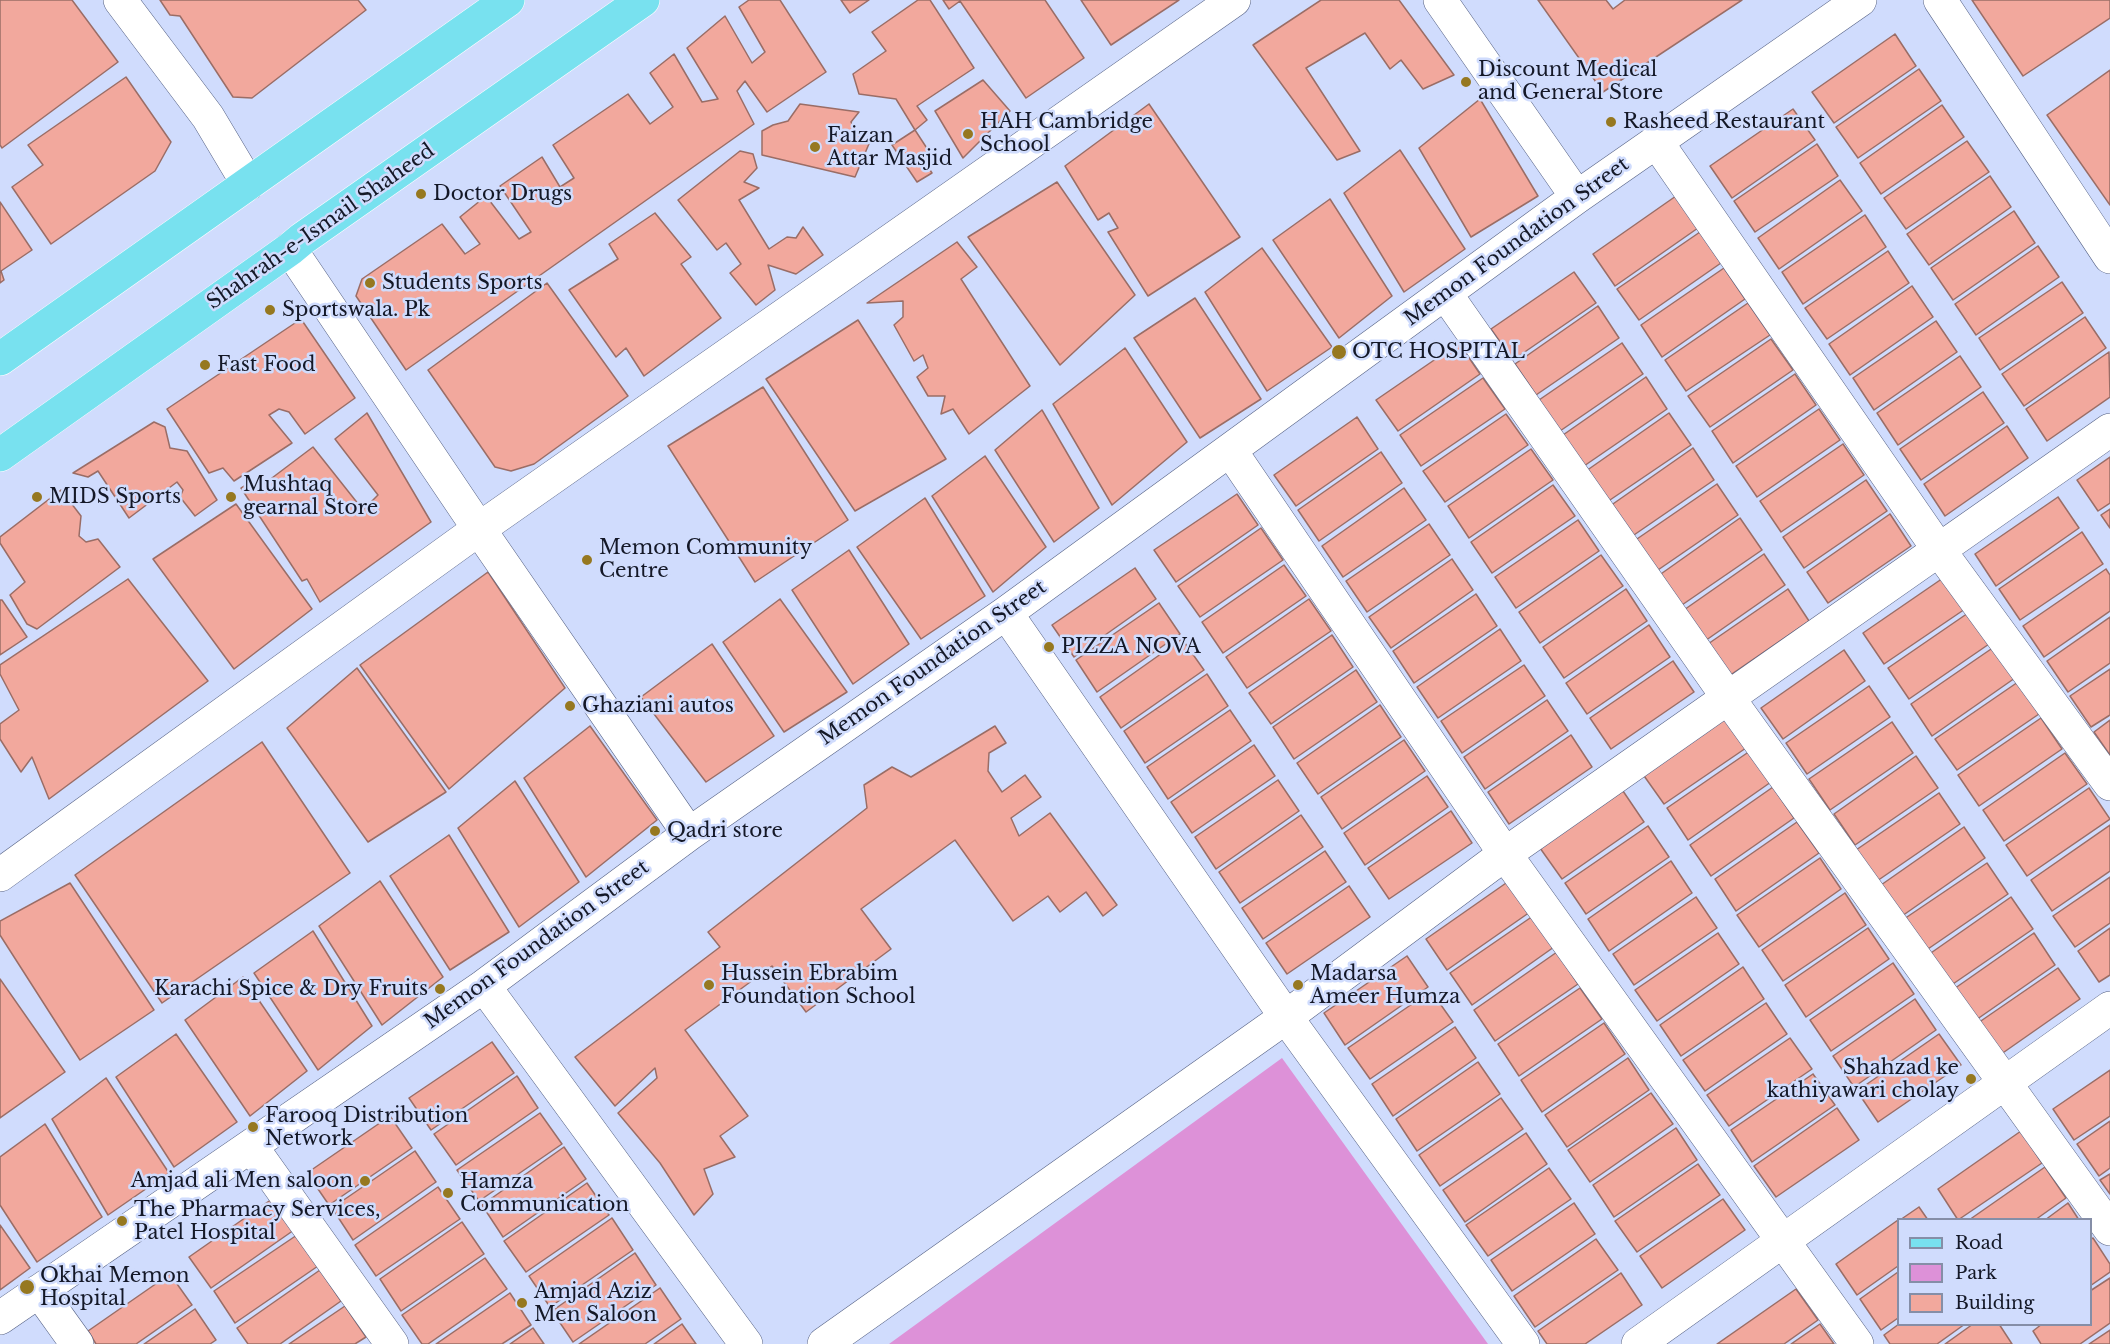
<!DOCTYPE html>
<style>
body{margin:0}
#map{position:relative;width:2110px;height:1344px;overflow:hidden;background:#d0dcfd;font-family:"Libre Baskerville",serif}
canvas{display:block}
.legend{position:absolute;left:1897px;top:1218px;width:195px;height:108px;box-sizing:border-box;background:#d0dcfd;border:2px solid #858ea7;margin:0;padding:8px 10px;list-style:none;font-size:18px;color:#141827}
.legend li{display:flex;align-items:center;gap:12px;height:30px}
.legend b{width:30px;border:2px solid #858ea7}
</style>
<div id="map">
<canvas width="2110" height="1344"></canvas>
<ul class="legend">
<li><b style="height:8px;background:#78e1ef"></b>Road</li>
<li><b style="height:16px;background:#dd91d8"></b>Park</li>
<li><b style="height:16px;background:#f2a89d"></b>Building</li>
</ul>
</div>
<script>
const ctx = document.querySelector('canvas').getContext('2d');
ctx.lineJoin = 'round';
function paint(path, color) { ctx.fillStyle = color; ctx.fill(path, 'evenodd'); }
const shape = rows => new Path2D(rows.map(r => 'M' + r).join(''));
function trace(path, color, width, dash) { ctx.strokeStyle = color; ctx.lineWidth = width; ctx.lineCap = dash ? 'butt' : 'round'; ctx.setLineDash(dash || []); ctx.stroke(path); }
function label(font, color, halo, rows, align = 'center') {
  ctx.font = font + ' "Libre Baskerville",serif'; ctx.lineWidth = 5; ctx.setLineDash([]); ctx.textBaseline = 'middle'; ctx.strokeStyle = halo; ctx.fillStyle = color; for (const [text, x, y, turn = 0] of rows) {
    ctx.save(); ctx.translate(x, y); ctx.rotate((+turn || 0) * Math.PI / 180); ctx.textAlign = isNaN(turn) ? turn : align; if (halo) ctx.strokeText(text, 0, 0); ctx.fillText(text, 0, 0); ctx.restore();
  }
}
const green = shape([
 [1282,1058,1488,1344,889,1344]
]);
const building = shape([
 [0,0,72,0,118,62,2,148,0,145,0,0],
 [160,0,358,0,366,10,252,98,233,97,180,16,170,15,160,0],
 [749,0,780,0,826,72,767,112,745,81,737,91,754,124,406,370,356,296,362,279,442,224,465,254,480,244,460,217,486,196,519,239,531,232,500,186,542,157,560,187,574,178,553,145,628,94,650,124,673,107,650,73,674,54,702,102,718,99,687,48,725,16,752,63,765,52,739,7,749,0],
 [841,0,869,0,850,13,841,0],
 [918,0,930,0,974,68,917,106,927,120,915,130,896,99,859,94,853,74,886,51,872,32,918,0],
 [943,0,1045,0,1084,58,1026,98,960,1,949,9,943,0],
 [1081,0,1179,0,1111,45,1081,0],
 [1321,0,1399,0,1454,75,1423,89,1401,60,1390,69,1365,33,1306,68,1360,151,1337,160,1253,45,1321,0],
 [1538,0,1606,0,1613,9,1625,0,1742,0,1603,92,1538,0],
 [1972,0,2110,0,2110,18,2023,76,1972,0],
 [1895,34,1916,66,1834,123,1812,92,1895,34],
 [1919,69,1941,101,1858,158,1836,127,1919,69],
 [2110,70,2110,205,2047,115,2110,70],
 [126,77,171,142,155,171,51,244,12,187,43,165,28,145,126,77],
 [983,80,1010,111,963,158,935,111,983,80],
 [1480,99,1538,196,1471,237,1419,148,1480,99],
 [800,104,859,112,851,122,856,132,871,139,855,177,762,155,762,131,773,125,788,121,800,104],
 [1149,104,1240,237,1148,296,1108,232,1118,228,1109,213,1098,220,1065,166,1149,104],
 [1942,105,1964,137,1881,194,1860,163,1942,105],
 [1793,109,1815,140,1732,198,1710,166,1793,109],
 [915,130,930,153,922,158,932,173,917,182,892,145,915,130],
 [1967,141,1989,172,1906,229,1884,198,1967,141],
 [1817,144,1838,176,1755,232,1734,201,1817,144],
 [1400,150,1465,249,1404,292,1344,193,1400,150],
 [740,151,753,154,757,168,744,182,759,188,739,200,769,249,787,237,796,238,803,227,823,255,796,274,768,265,775,290,756,305,730,273,741,264,726,243,717,250,678,200,740,151],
 [1990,176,2011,207,1929,265,1907,234,1990,176],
 [1840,180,1862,211,1779,269,1758,238,1840,180],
 [1057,182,1135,295,1060,365,968,237,1057,182],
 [1676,196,1698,228,1615,286,1593,254,1676,196],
 [1330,199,1392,296,1339,338,1273,240,1330,199],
 [0,202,32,250,1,271,4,280,0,283,0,202],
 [2014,211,2035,243,1953,300,1931,268,2014,211],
 [655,213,691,257,681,264,721,318,644,376,626,348,616,357,569,290,618,259,609,244,655,213],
 [1865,215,1886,247,1803,304,1782,272,1865,215],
 [1700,232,1721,263,1639,320,1617,289,1700,232],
 [957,242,977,267,961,279,1030,386,969,434,953,409,941,414,945,396,928,396,917,377,928,368,923,355,914,361,894,325,903,317,903,301,867,303,957,242],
 [2038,246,2059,277,1976,335,1955,304,2038,246],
 [1262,248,1332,347,1267,391,1205,292,1262,248],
 [1888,251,1909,283,1827,339,1805,308,1888,251],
 [1724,268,1745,299,1662,357,1641,325,1724,268],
 [1574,272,1596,303,1513,360,1491,329,1574,272],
 [2062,282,2083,313,2000,370,1979,338,2062,282],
 [547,283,628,396,534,464,511,471,495,467,428,370,547,283],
 [1912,286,1933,317,1850,375,1829,344,1912,286],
 [1195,298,1261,399,1200,438,1134,338,1195,298],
 [1748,303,1770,335,1686,391,1665,360,1748,303],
 [1598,306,1619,338,1536,395,1515,364,1598,306],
 [2085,317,2106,348,2024,406,2002,374,2085,317],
 [301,319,355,398,305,434,289,412,279,409,269,415,292,443,234,481,223,468,209,473,167,409,301,319],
 [858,320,946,459,855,511,766,379,858,320],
 [1936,321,1957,352,1874,410,1853,378,1936,321],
 [1771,339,1793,370,1710,427,1688,396,1771,339],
 [1459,343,1480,374,1398,431,1376,400,1459,343],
 [1622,343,1643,374,1560,431,1539,400,1622,343],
 [1125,348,1187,442,1112,505,1053,404,1125,348],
 [2109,352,2110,397,2047,441,2026,409,2109,352],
 [1960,356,1981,387,1898,445,1877,413,1960,356],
 [1795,374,1816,405,1733,463,1712,431,1795,374],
 [1646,377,1667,409,1584,466,1563,435,1646,377],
 [1483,378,1505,409,1421,466,1400,435,1483,378],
 [763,387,848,520,755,582,668,446,763,387],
 [1983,392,2004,423,1921,480,1900,449,1983,392],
 [1819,409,1840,440,1757,497,1736,466,1819,409],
 [1042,410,1099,508,1054,542,995,450,1042,410],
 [367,413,431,522,320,602,307,579,302,581,241,488,250,482,264,484,313,447,363,510,378,495,335,439,367,413],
 [1669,413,1691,445,1607,502,1586,471,1669,413],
 [1506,414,1528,445,1445,502,1423,471,1506,414],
 [1357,417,1378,449,1296,506,1274,475,1357,417],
 [154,422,165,427,170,448,187,451,217,500,195,516,180,497,183,490,177,482,129,518,98,471,88,477,73,473,154,422],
 [2007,426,2028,458,1945,516,1924,484,2007,426],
 [1843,444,1864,475,1781,532,1760,501,1843,444],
 [1693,448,1714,480,1631,537,1610,506,1693,448],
 [1531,449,1553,480,1469,538,1448,506,1531,449],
 [1381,452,1402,483,1319,541,1298,510,1381,452],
 [985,456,1046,547,993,592,932,496,985,456],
 [2110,457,2110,503,2098,511,2077,480,2110,457],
 [1866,480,1887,511,1804,568,1783,537,1866,480],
 [1717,484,1738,515,1655,572,1634,541,1717,484],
 [1553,485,1575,516,1492,573,1471,542,1553,485],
 [1404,488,1426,520,1343,577,1322,546,1404,488],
 [61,490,81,516,79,536,86,542,98,539,120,567,37,629,27,624,10,595,25,582,0,543,0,537,61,490],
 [1237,494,1258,525,1176,582,1154,550,1237,494],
 [2058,497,2079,528,1996,586,1975,554,2058,497],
 [925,498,985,596,921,639,857,547,925,498],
 [236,504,312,609,234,669,153,559,236,504],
 [2110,509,2110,528,2101,515,2110,509],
 [1890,514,1911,546,1828,603,1807,572,1890,514],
 [1740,518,1762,550,1679,607,1658,576,1740,518],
 [1578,520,1599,551,1516,608,1495,577,1578,520],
 [1429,524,1450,555,1367,612,1346,581,1429,524],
 [1261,528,1283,560,1200,617,1178,586,1261,528],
 [2082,532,2103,564,2020,620,1999,589,2082,532],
 [849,550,909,644,853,684,792,590,849,550],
 [1764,554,1785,585,1702,643,1681,612,1764,554],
 [1601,555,1623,586,1540,643,1519,612,1601,555],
 [1452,559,1473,590,1391,648,1369,617,1452,559],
 [1284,565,1306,596,1223,653,1202,622,1284,565],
 [1135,568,1156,599,1074,657,1052,625,1135,568],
 [2106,569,2110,575,2110,611,2044,657,2023,626,2106,569],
 [488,572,565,688,449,789,360,665,488,572],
 [1946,576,1968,607,1884,664,1863,633,1946,576],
 [128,579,208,681,49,799,32,757,21,772,0,739,0,724,19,710,0,674,0,665,128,579],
 [1626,589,1647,621,1564,678,1543,647,1626,589],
 [1788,589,1809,621,1726,678,1705,646,1788,589],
 [1476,594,1497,626,1414,683,1393,651,1476,594],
 [780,599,847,692,784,732,723,642,780,599],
 [1309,599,1331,631,1247,688,1226,657,1309,599],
 [0,600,2,600,27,637,0,655,0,600],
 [1159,603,1180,634,1097,692,1076,660,1159,603],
 [1971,611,1992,642,1909,699,1888,668,1971,611],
 [2110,617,2110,663,2068,692,2047,661,2110,617],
 [1649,625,1670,657,1587,714,1566,683,1649,625],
 [1500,629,1521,661,1438,718,1417,687,1500,629],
 [1332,635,1353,667,1271,724,1249,693,1332,635],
 [1182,639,1204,670,1121,728,1100,697,1182,639],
 [712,644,774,736,706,782,641,697,712,644],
 [1994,647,2015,678,1932,736,1911,704,1994,647],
 [1844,650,1865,681,1783,739,1761,708,1844,650],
 [1673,661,1694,692,1611,749,1590,718,1673,661],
 [1524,665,1545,696,1462,753,1441,721,1524,665],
 [357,668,446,792,368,842,287,728,357,668],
 [2110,669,2110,715,2091,727,2070,696,2110,669],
 [1356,670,1377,702,1294,759,1273,727,1356,670],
 [1207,674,1228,706,1145,763,1124,731,1207,674],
 [2018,682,2039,714,1957,770,1935,739,2018,682],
 [1869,686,1890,717,1807,774,1786,743,1869,686],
 [1547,700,1568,731,1485,789,1464,757,1547,700],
 [1380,705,1401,737,1318,794,1297,763,1380,705],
 [1230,710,1251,741,1168,799,1147,767,1230,710],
 [1725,716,1746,748,1664,804,1642,773,1725,716],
 [2041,718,2062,749,1979,806,1958,775,2041,718],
 [2110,720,2110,755,2094,732,2110,720],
 [1892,722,1913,753,1830,810,1809,779,1892,722],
 [590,726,657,820,586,877,524,778,590,726],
 [995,726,1006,743,989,753,988,771,1002,792,1025,775,1041,797,1011,818,1019,836,1050,813,1117,905,1103,916,1086,892,1060,912,1048,896,1013,921,955,840,861,909,891,949,806,1012,772,966,685,1030,748,1116,720,1136,735,1157,704,1169,713,1194,694,1215,660,1163,618,1113,657,1078,655,1068,615,1106,575,1057,720,947,708,932,867,808,864,785,892,767,911,777,995,726],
 [1571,735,1592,767,1509,824,1488,792,1571,735],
 [1404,740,1425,771,1342,829,1321,797,1404,740],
 [262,742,350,873,162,1003,75,875,262,742],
 [1254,745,1275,776,1192,833,1171,802,1254,745],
 [1750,751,1771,782,1688,840,1667,808,1750,751],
 [2065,753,2087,784,2004,841,1983,810,2065,753],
 [1916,756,1938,788,1855,845,1834,814,1916,756],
 [1427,776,1448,807,1365,865,1344,833,1427,776],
 [1278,780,1299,811,1216,869,1195,837,1278,780],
 [515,781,579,882,519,927,458,828,515,781],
 [1773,787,1794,818,1711,876,1690,845,1773,787],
 [2089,788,2110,819,2027,876,2006,845,2089,788],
 [1623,791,1644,822,1562,879,1540,848,1623,791],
 [1939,793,1960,824,1877,881,1856,850,1939,793],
 [1451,811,1472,843,1389,899,1368,868,1451,811],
 [1301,815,1323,847,1240,903,1219,872,1301,815],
 [1797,822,1819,853,1736,911,1715,879,1797,822],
 [2110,825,2110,871,2052,911,2031,880,2110,825],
 [1648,826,1669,857,1586,914,1565,883,1648,826],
 [1964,827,1985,858,1902,916,1881,885,1964,827],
 [449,835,509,932,450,970,390,876,449,835],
 [1325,851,1346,882,1263,939,1242,908,1325,851],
 [1820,858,1841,889,1759,947,1737,915,1820,858],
 [1671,861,1692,893,1609,951,1588,919,1671,861],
 [1987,863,2008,894,1925,951,1904,919,1987,863],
 [2110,877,2110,923,2075,947,2053,916,2110,877],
 [380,881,443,977,382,1025,319,926,380,881],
 [1509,881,1530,912,1447,970,1426,939,1509,881],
 [70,883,154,1010,80,1060,0,935,0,921,70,883],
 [1349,886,1370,917,1287,974,1266,943,1349,886],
 [1845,893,1866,925,1783,981,1762,950,1845,893],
 [1696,897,1717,928,1634,985,1613,954,1696,897],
 [2011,897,2033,929,1950,986,1928,955,2011,897],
 [1533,916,1554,947,1472,1005,1450,973,1533,916],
 [1868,928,1889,959,1806,1017,1785,985,1868,928],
 [2110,928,2110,975,2099,982,2078,951,2110,928],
 [313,931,372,1026,318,1070,254,973,313,931],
 [1718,933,1739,964,1657,1021,1635,990,1718,933],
 [2034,933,2055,965,1973,1022,1951,991,2034,933],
 [1557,952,1578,984,1495,1041,1474,1010,1557,952],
 [1407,956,1428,987,1345,1045,1324,1013,1407,956],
 [1893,963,1914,994,1831,1051,1810,1020,1893,963],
 [1743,967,1764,999,1681,1056,1660,1025,1743,967],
 [2058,968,2080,999,1997,1057,1975,1025,2058,968],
 [243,977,307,1071,250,1116,185,1020,243,977],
 [0,979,65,1072,0,1118,0,979],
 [1580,988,1602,1019,1519,1076,1498,1044,1580,988],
 [1431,991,1453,1022,1370,1079,1348,1048,1431,991],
 [1915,999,1936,1030,1854,1087,1833,1056,1915,999],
 [1766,1003,1787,1034,1705,1091,1683,1060,1766,1003],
 [1604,1023,1625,1054,1542,1112,1521,1080,1604,1023],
 [1455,1027,1476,1058,1393,1116,1372,1084,1455,1027],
 [176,1034,237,1122,174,1167,116,1077,176,1034],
 [1939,1034,1961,1065,1878,1122,1857,1091,1939,1034],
 [1790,1038,1812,1069,1729,1126,1707,1095,1790,1038],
 [492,1042,514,1073,431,1130,409,1098,492,1042],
 [1628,1058,1649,1090,1567,1147,1545,1115,1628,1058],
 [1478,1062,1500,1094,1417,1151,1396,1119,1478,1062],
 [2110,1070,2110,1116,2074,1140,2053,1109,2110,1070],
 [1813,1074,1835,1105,1752,1162,1731,1130,1813,1074],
 [517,1076,538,1108,456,1165,434,1134,517,1076],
 [106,1078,169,1173,108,1215,52,1119,106,1078],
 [1651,1093,1673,1124,1590,1182,1568,1150,1651,1093],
 [1501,1098,1523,1129,1440,1186,1419,1155,1501,1098],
 [1837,1108,1859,1140,1776,1197,1754,1166,1837,1108],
 [540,1113,562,1144,479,1201,457,1170,540,1113],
 [390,1116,412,1148,329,1205,307,1173,390,1116],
 [2110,1121,2110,1168,2099,1176,2077,1144,2110,1121],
 [45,1124,102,1217,37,1262,0,1205,0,1157,45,1124],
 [1676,1128,1697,1160,1614,1217,1593,1185,1676,1128],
 [2021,1131,2042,1163,1958,1220,1938,1189,2021,1131],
 [1526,1133,1547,1164,1465,1222,1443,1190,1526,1133],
 [564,1147,586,1179,503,1237,482,1205,564,1147],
 [415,1151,436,1182,353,1240,332,1208,415,1151],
 [1698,1164,1720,1195,1637,1252,1615,1221,1698,1164],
 [2045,1167,2066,1198,2035,1220,1969,1220,2045,1167],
 [1549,1168,1571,1199,1488,1256,1466,1225,1549,1168],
 [2110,1174,2110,1194,2100,1180,2110,1174],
 [587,1183,609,1215,526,1272,504,1241,587,1183],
 [438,1187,460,1219,376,1276,355,1245,438,1187],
 [272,1199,294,1230,211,1288,189,1257,272,1199],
 [1723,1199,1745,1230,1662,1288,1640,1256,1723,1199],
 [1574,1203,1595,1234,1512,1291,1491,1260,1574,1203],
 [2068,1203,2079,1220,2045,1220,2068,1203],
 [1919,1207,1928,1220,1900,1220,1919,1207],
 [612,1218,633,1250,550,1307,529,1276,612,1218],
 [1898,1220,1898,1266,1857,1295,1836,1264,1898,1220],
 [462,1222,484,1254,401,1311,380,1279,462,1222],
 [0,1225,30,1268,0,1290,0,1225],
 [297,1235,318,1266,235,1323,214,1291,297,1235],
 [2093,1238,2110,1264,2110,1272,2090,1286,2090,1240,2093,1238],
 [1596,1239,1618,1270,1535,1327,1514,1296,1596,1239],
 [635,1253,656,1285,573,1342,552,1311,635,1253],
 [485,1258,507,1289,428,1344,422,1344,402,1315,485,1258],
 [320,1270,341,1301,280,1344,248,1344,237,1328,320,1270],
 [1898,1272,1898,1318,1881,1330,1860,1299,1898,1272],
 [1621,1273,1642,1305,1585,1344,1547,1344,1538,1331,1621,1273],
 [170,1274,192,1305,136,1344,96,1344,88,1331,170,1274],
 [2110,1278,2110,1323,2080,1344,2041,1344,2033,1331,2042,1324,2090,1324,2090,1291,2110,1278],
 [660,1288,681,1319,645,1344,579,1344,660,1288],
 [1796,1289,1818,1320,1784,1344,1717,1344,1796,1289],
 [510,1293,531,1325,502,1344,436,1344,510,1293],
 [345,1306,366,1337,355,1344,289,1344,345,1306],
 [195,1309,216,1340,210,1344,144,1344,195,1309],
 [682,1324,696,1344,654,1344,682,1324],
 [1820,1324,1834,1344,1791,1344,1820,1324],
 [1899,1324,1965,1324,1937,1344,1890,1344,1884,1335,1899,1324],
 [1973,1324,1999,1324,2012,1344,1945,1344,1973,1324],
 [533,1328,544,1344,510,1344,533,1328],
 [2110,1330,2110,1344,2089,1344,2110,1330]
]);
const minor = shape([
 [120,0,208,117,248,184],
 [1440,0,1577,197],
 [1940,0,2110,257],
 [1656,141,1939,550,2110,784],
 [290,249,479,529,689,834],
 [1445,293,1729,699,2110,1229],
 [1230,450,1505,854,1857,1344],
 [1006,613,1286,1017,1523,1344],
 [0,875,479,529,1234,0],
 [484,986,746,1344],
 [251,1146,392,1344],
 [39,1291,77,1344],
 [0,1318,484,986,689,834,1006,613,1577,197,1860,0],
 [824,1344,1286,1017,1505,854,2110,430],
 [1638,1344,2110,1008]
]);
const major = shape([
 [0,359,508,0],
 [0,455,290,249,302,239,643,0]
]);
const markers = [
 [1466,82,6,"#967820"],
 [1611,122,6,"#967820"],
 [968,134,6,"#967820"],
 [815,147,6,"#967820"],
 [421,194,6,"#967820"],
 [370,283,6,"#967820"],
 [270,310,6,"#967820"],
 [1339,352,8,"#967820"],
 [205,365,6,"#967820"],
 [37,497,6,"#967820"],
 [231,497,6,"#967820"],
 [587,560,6,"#967820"],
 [1049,647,6,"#967820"],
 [570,706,6,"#967820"],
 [655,831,6,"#967820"],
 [709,985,6,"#967820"],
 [1298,985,6,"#967820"],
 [440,989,6,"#967820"],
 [1971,1079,6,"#967820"],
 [253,1127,6,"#967820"],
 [365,1181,6,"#967820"],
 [448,1193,6,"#967820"],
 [122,1221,6,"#967820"],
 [27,1287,8,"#967820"],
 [522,1303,6,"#967820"]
];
const poiNames = [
 ["Discount Medical",1478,70],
 ["and General Store",1478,93],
 ["HAH Cambridge",980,122],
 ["School",980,145],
 ["Rasheed Restaurant",1623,122],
 ["Faizan",827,136],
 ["Attar Masjid",827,159],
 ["Doctor Drugs",433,194],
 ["Students Sports",382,283],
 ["Sportswala. Pk",282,310],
 ["OTC HOSPITAL",1352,352],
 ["Fast Food",217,365],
 ["Mushtaq",243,485],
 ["gearnal Store",243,508],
 ["MIDS Sports",49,497],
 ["Memon Community",599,548],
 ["Centre",599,571],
 ["PIZZA NOVA",1061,647],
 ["Ghaziani autos",582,706],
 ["Qadri store",667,831],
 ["Hussein Ebrabim",721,974],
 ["Foundation School",721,997],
 ["Madarsa",1310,974],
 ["Ameer Humza",1310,997],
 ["Karachi Spice & Dry Fruits",428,989,"right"],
 ["Shahzad ke",1959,1068,"right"],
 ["kathiyawari cholay",1959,1091,"right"],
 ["Farooq Distribution",265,1116],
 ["Network",265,1139],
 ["Amjad ali Men saloon",353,1181,"right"],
 ["Hamza",460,1182],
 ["Communication",460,1205],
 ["The Pharmacy Services,",134,1210],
 ["Patel Hospital",134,1233],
 ["Okhai Memon",40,1276],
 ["Hospital",40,1299],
 ["Amjad Aziz",534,1292],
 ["Men Saloon",534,1315]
];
const streetNames = [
 ["Shahrah-e-Ismail Shaheed",321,227,-35],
 ["Memon Foundation Street",1517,242,-36],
 ["Memon Foundation Street",933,663,-35],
 ["Memon Foundation Street",537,945,-36]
];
paint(green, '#dd91d8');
paint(building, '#f2a89d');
trace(building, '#9a6d66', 1.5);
trace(minor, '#566285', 34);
trace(major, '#fff', 34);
trace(minor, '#fff', 33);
trace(major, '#78e1ef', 33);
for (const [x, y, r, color] of markers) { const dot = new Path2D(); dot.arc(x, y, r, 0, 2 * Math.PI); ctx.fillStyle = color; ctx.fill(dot); trace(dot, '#d0dcfd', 2); }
label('20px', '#141827', '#d0dcfd', poiNames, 'left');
label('20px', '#141827', '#d0dcfd', streetNames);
</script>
